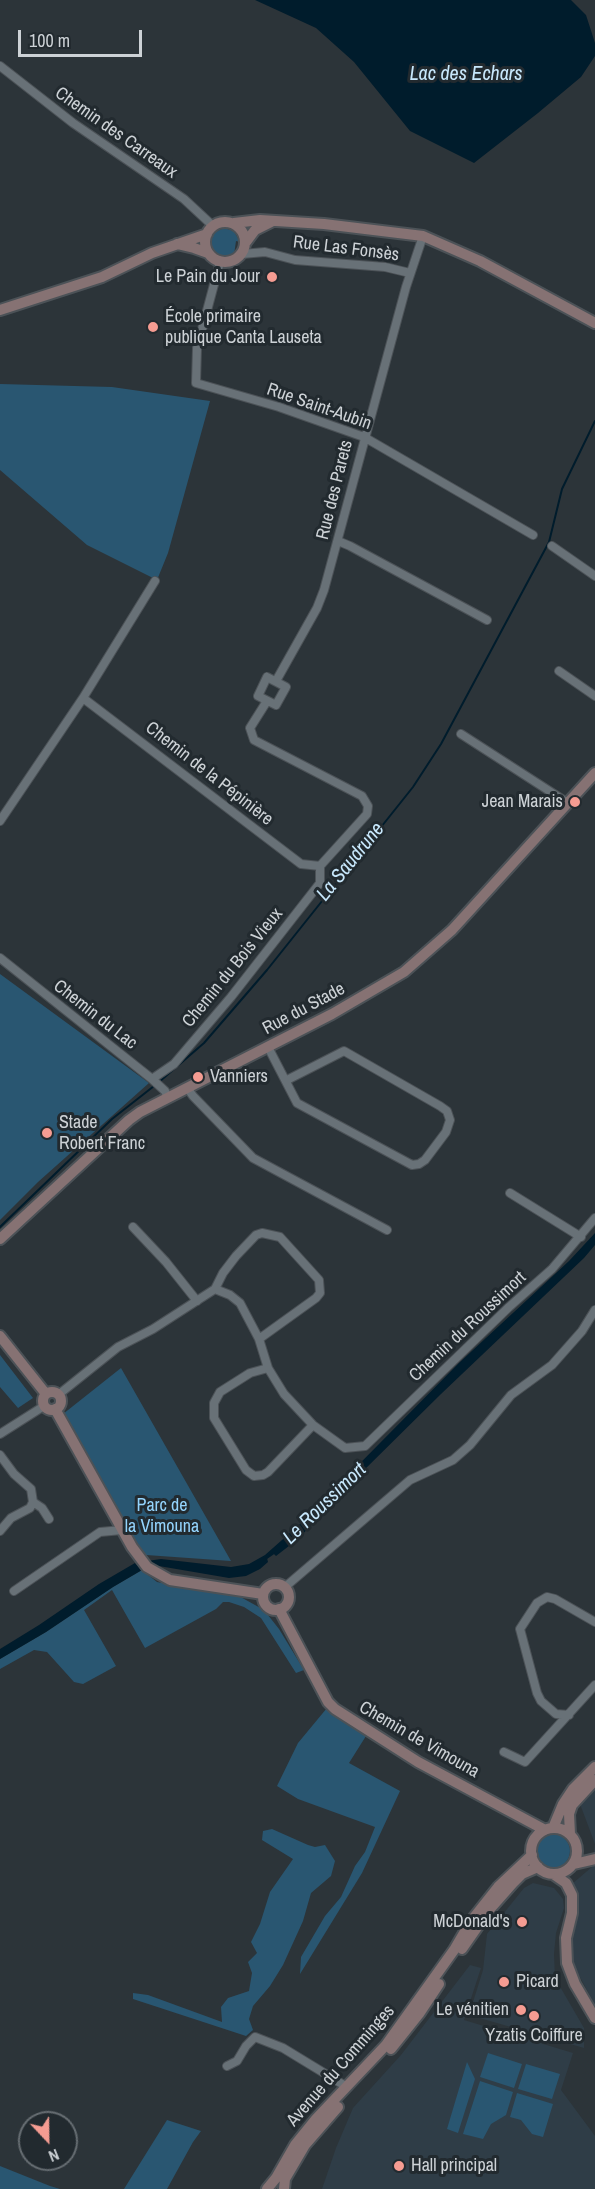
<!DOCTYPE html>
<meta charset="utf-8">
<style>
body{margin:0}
#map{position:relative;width:595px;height:2189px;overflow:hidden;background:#2c3439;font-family:"Archivo Narrow",sans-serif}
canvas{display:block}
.north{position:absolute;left:18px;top:2111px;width:60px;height:60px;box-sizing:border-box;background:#222a2f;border:2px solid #666d72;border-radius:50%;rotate:158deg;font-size:16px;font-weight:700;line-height:24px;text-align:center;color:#cdd2d6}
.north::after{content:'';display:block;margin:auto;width:21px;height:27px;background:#f59c92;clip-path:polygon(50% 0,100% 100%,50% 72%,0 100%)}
.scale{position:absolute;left:18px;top:30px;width:124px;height:27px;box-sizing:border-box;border:3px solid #cdd2d6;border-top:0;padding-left:8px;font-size:18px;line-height:21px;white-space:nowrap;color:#cdd2d6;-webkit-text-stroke:4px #222a2f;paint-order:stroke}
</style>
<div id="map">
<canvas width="595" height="2189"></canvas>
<div class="north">N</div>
<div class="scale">100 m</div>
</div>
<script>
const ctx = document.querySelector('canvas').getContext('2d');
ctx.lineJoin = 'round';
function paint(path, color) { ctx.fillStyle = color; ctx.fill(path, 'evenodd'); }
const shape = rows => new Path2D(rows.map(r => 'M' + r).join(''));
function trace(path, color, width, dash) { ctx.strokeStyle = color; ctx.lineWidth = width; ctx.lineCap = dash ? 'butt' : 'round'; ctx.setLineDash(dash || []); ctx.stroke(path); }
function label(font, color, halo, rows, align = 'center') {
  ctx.font = font + ' "Archivo Narrow",sans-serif'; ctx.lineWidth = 6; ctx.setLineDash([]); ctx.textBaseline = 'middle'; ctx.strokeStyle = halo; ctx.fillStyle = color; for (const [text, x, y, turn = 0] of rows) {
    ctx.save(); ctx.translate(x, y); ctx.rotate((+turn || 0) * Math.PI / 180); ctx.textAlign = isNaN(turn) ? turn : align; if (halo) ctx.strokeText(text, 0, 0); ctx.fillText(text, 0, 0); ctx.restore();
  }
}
const built = shape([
 [595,1789,595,2005,574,1966,569,1943,578,1910,572,1884,593,1866,595,1844,580,1804],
 [533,1883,554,1888,563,1899,564,1908,556,1933,554,1954,555,1978,584,2028,584,2048,469,2015,483,1970,487,1934,524,1888],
 [470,1965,481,1968,464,2020,573,2053,561,2090,595,2136,595,2189,322,2189,336,2148,353,2108,401,2055]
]);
const green = shape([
 [224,228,234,231,240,242,236,241,234,255,227,258,217,255,211,247,210,241,215,232],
 [0,384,112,387,210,401,168,553,157,580,87,545,0,470],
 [0,974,149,1083,38,1182,0,1220],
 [0,1355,33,1398,18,1408,0,1387],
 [121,1368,231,1561,146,1555,135,1545,63,1414],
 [142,1570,157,1582,202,1591,237,1595,264,1610,279,1629,304,1670,296,1673,261,1618,244,1607,229,1602,223,1602,216,1609,145,1648,112,1590,84,1610,116,1666,83,1684,74,1682,47,1652,34,1650,0,1669,0,1659,46,1632,113,1587],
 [327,1708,366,1736,349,1763,400,1791,362,1873,300,1974,301,1957,325,1916,341,1897,355,1866,365,1852,375,1827,298,1799,277,1786,298,1743],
 [272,1829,308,1845,315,1847,325,1845,335,1861,331,1876,311,1893,303,1921,283,1965,270,1986,253,2006,249,2019,253,2030,246,2036,133,1999,133,1993,148,1995,222,2022,221,2007,228,1998,249,1991,252,1973,248,1962,257,1953,251,1942,260,1924,270,1892,293,1859,262,1840,263,1831],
 '536 1851a17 17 0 1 1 34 0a17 17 0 1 1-34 0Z',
 [488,2053,522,2064,514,2088,480,2077],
 [467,2062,475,2079,458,2133,447,2129],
 [526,2064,560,2074,552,2099,518,2089],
 [480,2081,513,2092,506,2115,491,2124,483,2139,463,2134],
 [517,2093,553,2104,543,2137,532,2134,521,2120,510,2117],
 [167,2120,201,2131,193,2142,167,2189,124,2189],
 [0,2166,50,2186,60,2189,0,2189]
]);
const water = shape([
 [255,0,571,0,586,15,595,43,595,56,581,77,538,113,474,163,410,131,354,62,316,28],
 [595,1233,595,1245,584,1258,441,1394,354,1480,298,1539,276,1556,273,1553,267,1558,268,1562,260,1569,246,1576,229,1578,153,1565,147,1561,161,1559,231,1567,249,1564,265,1555,299,1525,459,1363,569,1261],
 [135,1563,142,1570,113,1587,46,1632,0,1659,0,1649,39,1625,99,1584]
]);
const stream = shape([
 [159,1082,204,1043,267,970,413,787,441,744,549,542,562,489,595,421],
 [0,1227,112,1119,154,1086],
 [264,1560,274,1553]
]);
const street = shape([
 [0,66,73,123,184,199,213,226],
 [242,254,265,252,295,260,385,267,410,273],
 [220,262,197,348,196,383,279,407,364,437,533,535],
 [338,541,350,546,487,620],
 [552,546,595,576],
 [559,671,595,696],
 [267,677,286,687,276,705,258,696,267,677],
 [276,681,317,608,324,590,406,287,423,236],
 [83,698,301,864,320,866],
 [267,701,250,728,254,740,362,796,368,806,367,814,320,866],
 [461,734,568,803],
 [0,821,83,698,155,581],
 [0,958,152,1079,165,1091,168,1098],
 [268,1047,297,1103,412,1165,419,1164,425,1160,446,1132,450,1120,447,1111,440,1106,344,1051,287,1080],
 [152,1079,174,1064,231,997,320,883,320,866],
 [188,1089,193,1096,253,1158,387,1230],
 [510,1193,581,1237],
 [133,1227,166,1262,197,1301],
 [215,1289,223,1273,236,1256,256,1235,262,1233,280,1237,319,1280,320,1293,316,1298,259,1339],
 [268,1368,250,1373,220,1392,214,1403,214,1418,246,1470,254,1476,263,1475,268,1472,313,1425],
 [58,1395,118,1347,153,1329,215,1289,230,1295,240,1303,259,1339,268,1368,284,1394,313,1425,345,1448,365,1446,509,1307,552,1269,595,1218],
 [0,1434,44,1406],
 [0,1455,14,1474,31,1489,33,1502,30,1508,11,1518,0,1531],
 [33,1502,42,1508,49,1519],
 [285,1587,410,1480,453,1460,470,1445,511,1395,552,1365,582,1331,595,1310],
 [14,1591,100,1532,122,1530],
 [569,1715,556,1714,541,1701,537,1693,520,1629,537,1603,547,1597,555,1599,595,1622],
 [504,1752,525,1762,595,1685],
 [227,2066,237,2061,246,2046,255,2037,283,2048,347,2087]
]);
const secondary = shape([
 '205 242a20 20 0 1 1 40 0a20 20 0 1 1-40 0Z',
 [234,223,260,220,324,224,423,236,480,261,595,323],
 [246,242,255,230,271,222],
 [177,244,194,248,208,253],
 [0,310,102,277,152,253,207,234],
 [0,1239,129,1120,140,1112,332,1014,404,972,452,930,595,773],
 [0,1336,46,1394],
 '43 1401a9 9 0 1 1 18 0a9 9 0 1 1-18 0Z',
 [55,1409,132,1547,147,1567,170,1580,263,1594],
 '263 1597a13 13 0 1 1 26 0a13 13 0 1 1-26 0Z',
 [279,1609,328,1702,335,1709,418,1762,545,1830],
 [553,1828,563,1804,573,1789,595,1767],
 '531 1851a23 23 0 1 1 46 0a23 23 0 1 1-46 0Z',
 [570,1834,569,1814,572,1805,595,1780],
 [574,1864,595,1859],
 [553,1874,566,1883,572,1895,572,1913,566,1938,567,1963,575,1984,595,2018],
 [462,1949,490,1909,513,1883,522,1874,538,1867],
 [391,2049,419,2014,439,1984],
 [267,2189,276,2178,295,2145,316,2119,386,2045,454,1950,471,1921,498,1887,532,1855],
 [284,2189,285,2179,305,2145,338,2107]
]);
const markers = [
 [272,277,6,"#f59c92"],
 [153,327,6,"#f59c92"],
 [575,802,6,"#f59c92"],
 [198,1077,6,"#f59c92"],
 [47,1133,6,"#f59c92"],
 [522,1922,6,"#f59c92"],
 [504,1982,6,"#f59c92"],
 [521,2010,6,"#f59c92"],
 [534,2016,6,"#f59c92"],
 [399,2166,6,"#f59c92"]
];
const streetNames = [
 ["Chemin des Carreaux",116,133,35],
 ["Rue Las Fonsès",346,249,7],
 ["Rue Saint-Aubin",319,407,19],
 ["Rue des Parets",335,490,-76],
 ["Chemin de la Pépinière",209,774,38],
 ["Chemin du Bois Vieux",233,968,-51],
 ["Rue du Stade",304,1009,-28],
 ["Chemin du Lac",95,1015,38],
 ["Chemin du Roussimort",468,1327,-43],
 ["Chemin de Vimouna",419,1740,30],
 ["Avenue du Comminges",341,2066,-49]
];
const poiNames = [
 ["Le Pain du Jour",260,277,"right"],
 ["École primaire",165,317],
 ["publique Canta Lauseta",165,338],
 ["Jean Marais",563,802,"right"],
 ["Vanniers",210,1077],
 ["Stade",59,1123],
 ["Robert Franc",59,1144],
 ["McDonald's",510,1922,"right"],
 ["Picard",516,1982],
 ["Le vénitien",509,2010,"right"],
 ["Yzatis Coiffure",534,2036,"center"],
 ["Hall principal",411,2166]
];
const parkNames = [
 ["Parc de",162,1506],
 ["la Vimouna",162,1527]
];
const waterNames = [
 ["Lac des Echars",466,75],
 ["La Saudrune",351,862,-51],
 ["Le Roussimort",325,1504,-44]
];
paint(built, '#2f3d47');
paint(green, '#295671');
paint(water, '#001c2c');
trace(stream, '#001c2c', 2);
trace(street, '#4c5257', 10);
trace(secondary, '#4c5257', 14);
trace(street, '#687177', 8);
trace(secondary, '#867273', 10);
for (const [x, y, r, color] of markers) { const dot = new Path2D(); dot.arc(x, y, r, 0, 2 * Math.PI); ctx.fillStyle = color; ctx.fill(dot); trace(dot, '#222a2f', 2); }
label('18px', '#cdd2d6', '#222a2f', streetNames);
label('18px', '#cdd2d6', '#222a2f', poiNames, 'left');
label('18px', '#94d4fd', '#222a2f', parkNames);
label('italic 20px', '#c8e8fc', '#222a2f', waterNames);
</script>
